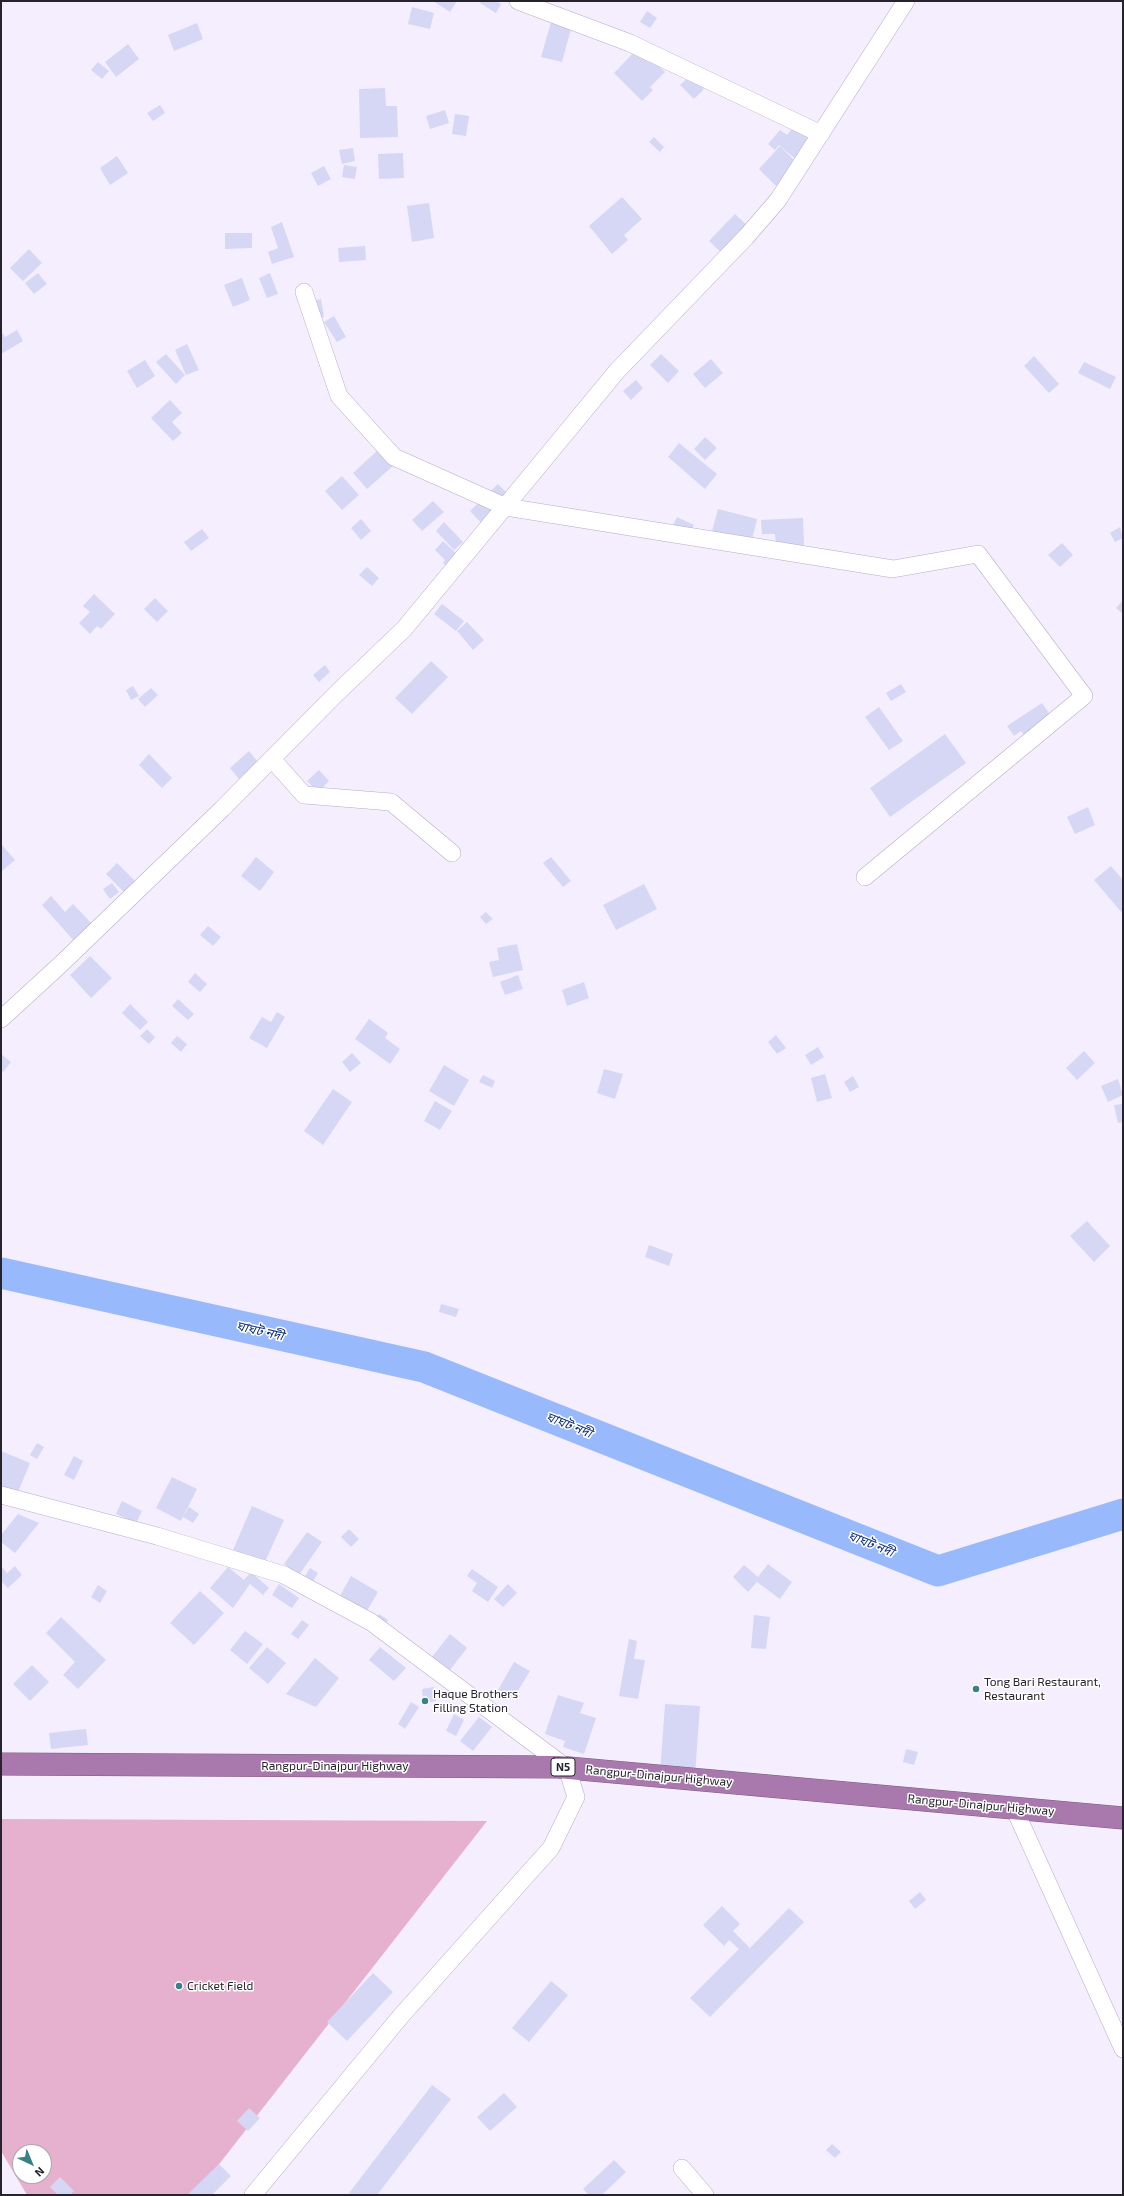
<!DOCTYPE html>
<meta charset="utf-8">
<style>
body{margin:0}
#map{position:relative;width:1124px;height:2196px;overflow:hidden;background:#f4eefe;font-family:"Exo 2",sans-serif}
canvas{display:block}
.frame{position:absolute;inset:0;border:2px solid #27232d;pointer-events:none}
.north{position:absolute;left:12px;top:2144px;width:40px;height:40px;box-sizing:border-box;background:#fff;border:1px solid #a9a7ab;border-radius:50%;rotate:136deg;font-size:11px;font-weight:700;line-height:16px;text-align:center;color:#27232d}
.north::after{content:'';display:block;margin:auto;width:14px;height:18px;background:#398188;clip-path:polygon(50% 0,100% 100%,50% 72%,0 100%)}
</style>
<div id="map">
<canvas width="1124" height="2196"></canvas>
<div class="frame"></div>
<div class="north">N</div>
</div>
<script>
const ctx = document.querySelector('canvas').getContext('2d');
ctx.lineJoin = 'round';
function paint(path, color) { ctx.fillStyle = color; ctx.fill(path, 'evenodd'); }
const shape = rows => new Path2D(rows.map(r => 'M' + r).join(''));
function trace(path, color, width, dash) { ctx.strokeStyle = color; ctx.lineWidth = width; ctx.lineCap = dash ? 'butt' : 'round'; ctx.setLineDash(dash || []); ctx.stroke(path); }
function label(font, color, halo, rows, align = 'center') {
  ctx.font = font + ' "Exo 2","Noto Sans Bengali",sans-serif'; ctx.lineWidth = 3; ctx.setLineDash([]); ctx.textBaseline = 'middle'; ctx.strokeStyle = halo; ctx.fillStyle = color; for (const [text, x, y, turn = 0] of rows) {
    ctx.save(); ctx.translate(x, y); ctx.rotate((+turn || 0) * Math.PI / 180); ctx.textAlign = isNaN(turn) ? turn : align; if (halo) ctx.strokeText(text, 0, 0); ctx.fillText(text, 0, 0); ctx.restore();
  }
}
const green = shape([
 [1,1819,487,1821,195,2195,27,2195,1,2151],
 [20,2152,44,2152,44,2176,20,2176]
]);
const river = shape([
 [1,1273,424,1367,938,1571,1123,1514]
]);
const building = shape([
 [433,1,457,1,450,12],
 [481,1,496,1,501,4,496,13,480,3],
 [412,7,434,13,430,29,408,24],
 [647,11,657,18,650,28,640,22],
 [552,19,572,25,562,62,541,57],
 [197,23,203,39,174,51,168,35],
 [128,44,139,59,116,77,105,62],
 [639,47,665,72,650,87,653,90,642,101,614,73],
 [98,62,109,71,102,79,91,70],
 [691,75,704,89,694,99,680,85],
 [385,88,386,106,397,106,398,137,360,138,359,89],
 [160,105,165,113,153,121,147,113],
 [445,110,449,123,430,129,426,116],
 [455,114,469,116,466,136,452,134],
 [794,126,814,143,798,161,779,145,775,150,768,144,780,130,787,135],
 [654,137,664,147,660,152,649,142],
 [780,146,797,163,776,186,759,169],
 [353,148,355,161,342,164,339,150],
 [403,153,404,178,379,179,378,154],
 [117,156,128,173,110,185,100,168],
 [344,165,357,167,355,179,342,177],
 [324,166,331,179,318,186,311,173],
 [622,197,642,219,624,235,628,240,612,254,589,226],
 [429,203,434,238,412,242,407,206],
 [735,214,752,230,726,257,709,241],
 [282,222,294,257,272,264,268,252,278,248,271,227],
 [225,233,252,233,252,248,225,249],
 [365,246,366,260,339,262,338,248],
 [29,249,42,263,23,281,10,268],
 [38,273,47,284,34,294,25,283],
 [270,273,278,294,267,298,259,278],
 [242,278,250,300,233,307,224,285],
 [321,299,324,317,316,319,312,301],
 [334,316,346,337,337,342,324,322],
 [17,330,23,341,1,354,1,331,5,337],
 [187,344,199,370,186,375,175,350],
 [166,354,185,375,176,384,156,362],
 [661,354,679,371,668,383,650,365],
 [1034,356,1059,384,1049,393,1024,366],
 [711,359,723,373,705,388,693,374],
 [145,360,155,376,137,388,127,371],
 [1084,362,1116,377,1110,389,1078,373],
 [636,380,643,388,631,400,623,391],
 [170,400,182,413,172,422,182,433,173,441,151,418],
 [705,437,717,448,705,460,694,449],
 [679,443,717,474,705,489,668,457],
 [378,450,393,466,367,489,353,473],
 [342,476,359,495,342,510,325,491],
 [498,484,510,496,487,529,470,511],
 [433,501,444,512,422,531,412,520],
 [718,509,757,519,751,544,711,535],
 [677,517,694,525,686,542,669,534],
 [803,518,804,545,776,546,775,534,762,534,761,520],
 [361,519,371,531,361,540,351,528],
 [444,522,463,542,454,550,436,531],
 [1120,527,1123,538,1115,542,1110,533],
 [202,529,209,538,191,551,184,542],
 [443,541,465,562,454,574,443,563,445,560,435,550],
 [1062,543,1073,555,1060,567,1048,555],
 [367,567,379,578,372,586,359,575],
 [94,594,115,614,101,629,97,626,90,634,79,623,90,612,83,606],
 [155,598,168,611,157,622,144,609],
 [1123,600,1123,614,1116,608],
 [442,604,464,621,456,631,434,614],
 [467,622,484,640,473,650,457,631],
 [431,661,448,677,412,714,395,698],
 [325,665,330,672,319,682,313,675],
 [901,684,906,692,891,701,886,693],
 [133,686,139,696,131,700,126,690],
 [151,688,158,695,145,707,138,699],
 [1042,703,1054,720,1027,739,1021,731,1014,736,1007,726],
 [879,707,903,741,889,750,865,717],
 [945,734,966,763,890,817,870,788],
 [249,751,258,762,239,779,230,768],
 [149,754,172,778,162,788,139,765],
 [319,770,329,781,318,792,307,781],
 [1088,807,1095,825,1075,834,1067,817],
 [1,844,15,860,2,871,1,870],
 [256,857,274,872,260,891,241,876],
 [551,857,571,881,563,887,543,863],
 [117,863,142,888,131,899,106,874],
 [1111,866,1123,880,1123,914,1094,880],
 [112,883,119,892,110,899,103,889],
 [644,884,657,909,616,930,603,905],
 [51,896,65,912,73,904,93,925,75,942,42,905],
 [486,912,493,919,486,924,480,917],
 [208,926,221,937,213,946,200,935],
 [517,944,523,970,493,977,489,962,499,960,497,948],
 [90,956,112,978,91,998,70,975],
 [195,973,207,984,200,992,188,982],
 [518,975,523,989,505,995,500,982],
 [584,982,589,998,567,1006,562,990],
 [178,999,194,1014,188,1020,172,1006],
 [130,1004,148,1022,140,1030,122,1013],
 [277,1012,285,1017,267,1048,249,1038,262,1017,271,1022],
 [369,1019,388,1033,385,1038,400,1049,390,1064,355,1039],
 [147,1029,155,1037,149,1044,140,1036],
 [776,1035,786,1048,777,1054,768,1042],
 [177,1036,187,1044,181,1052,171,1043],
 [818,1047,824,1057,811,1065,805,1055],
 [1084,1051,1095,1063,1077,1080,1066,1068],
 [352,1053,361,1063,350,1072,342,1062],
 [1,1054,11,1062,3,1072,1,1070],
 [444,1065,469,1080,454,1106,429,1091],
 [604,1069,623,1074,615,1099,597,1093],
 [825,1074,832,1098,817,1102,811,1078],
 [483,1075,495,1081,492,1088,479,1082],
 [853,1076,859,1087,850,1092,844,1082],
 [1118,1079,1123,1095,1108,1102,1101,1086],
 [333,1089,352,1102,323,1145,304,1131],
 [435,1101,452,1111,440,1130,424,1121],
 [1123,1104,1123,1122,1118,1123,1114,1105],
 [1087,1221,1110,1246,1094,1262,1070,1236],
 [649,1245,673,1254,669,1266,645,1257],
 [441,1304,459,1309,456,1317,439,1312],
 [37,1443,44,1447,37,1459,30,1455],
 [1,1451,30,1463,17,1495,1,1488],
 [74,1456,83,1461,74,1480,64,1475],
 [172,1477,197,1489,181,1521,156,1508],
 [122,1501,142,1511,136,1523,116,1514],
 [252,1506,284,1520,264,1564,233,1550],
 [189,1507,199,1514,193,1523,183,1517],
 [18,1514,39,1523,15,1553,1,1542,1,1535],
 [349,1529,359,1539,351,1547,341,1537],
 [307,1532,322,1542,299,1575,284,1564],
 [768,1564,792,1582,780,1599,757,1582,748,1592,733,1577,744,1565,758,1577],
 [1,1566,7,1573,15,1566,22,1575,8,1588,1,1581],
 [228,1567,244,1580,251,1572,269,1588,263,1595,250,1584,233,1608,210,1588],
 [310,1568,318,1573,313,1581,305,1576],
 [472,1569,498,1587,488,1602,472,1591,477,1583,467,1576],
 [351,1576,378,1592,364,1616,337,1601],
 [279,1584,299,1598,292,1608,272,1595],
 [508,1584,517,1593,503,1607,494,1599],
 [98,1585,107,1591,100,1603,91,1597],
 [200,1591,224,1613,194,1645,170,1623],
 [379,1614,388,1620,383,1627,374,1622],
 [754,1615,770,1617,766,1649,751,1648],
 [61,1617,106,1660,78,1689,63,1675,75,1662,46,1633],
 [302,1620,309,1625,298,1639,291,1634],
 [245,1631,263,1644,247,1664,230,1650],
 [450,1634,467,1648,446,1675,428,1662],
 [629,1639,637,1641,634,1659,645,1660,638,1699,619,1696],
 [267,1647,286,1663,268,1684,249,1668],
 [380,1647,406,1668,394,1681,369,1660],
 [315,1658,339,1678,316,1707,286,1694],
 [514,1662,530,1671,513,1699,498,1690],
 [32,1665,49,1682,30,1701,13,1684],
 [434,1687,436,1701,423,1703,422,1689],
 [558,1695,584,1703,580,1713,596,1718,584,1754,563,1747,565,1741,545,1734],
 [411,1702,419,1707,405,1729,398,1724],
 [665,1704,700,1706,695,1775,660,1773],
 [454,1714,464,1720,456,1736,446,1731],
 [479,1717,492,1727,473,1751,460,1741],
 [86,1729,88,1745,51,1749,49,1733],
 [906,1749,918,1752,914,1765,903,1762],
 [920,1892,926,1900,915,1909,909,1901],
 [722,1906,740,1924,733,1931,750,1948,789,1908,804,1922,710,2017,690,1998,739,1949,729,1940,724,1946,703,1925],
 [373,1973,393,1992,347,2041,327,2022],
 [551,1981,568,1995,529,2042,512,2028],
 [432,2085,451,2099,377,2195,352,2195,349,2193],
 [504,2093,517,2107,490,2131,477,2117],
 [249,2108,260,2118,248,2131,237,2121],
 [832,2144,841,2152,835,2158,826,2150],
 [614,2160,626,2172,602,2195,589,2195,583,2189],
 [219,2164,231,2176,212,2195,187,2195],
 [60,2177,74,2191,70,2195,58,2195,50,2187]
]);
const minor = shape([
 [518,1,630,43,821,134],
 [304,292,339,396,394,457,506,507,893,569,978,554,1084,696,865,877],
 [272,759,304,795,391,802,452,853],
 [1,1019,60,965,222,809,337,693,404,629,617,371,746,237,778,200,906,1],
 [1,1495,157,1536,284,1575,371,1622,567,1768,576,1797,551,1848,401,2016,253,2195],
 [1014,1808,1123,2049],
 [682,2168,705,2195]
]);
const highway = shape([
 [1,1764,558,1767,1123,1818]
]);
const markers = [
 [976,1689,4,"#398188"],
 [425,1701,4,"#398188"],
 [179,1986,4,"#398188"]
];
const shields = [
 [563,1767,24]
];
const shieldNames = [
 ["N5",563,1767]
];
const poiNames = [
 ["Tong Bari Restaurant,",984,1682],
 ["Restaurant",984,1696],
 ["Haque Brothers",433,1694],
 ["Filling Station",433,1708],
 ["Cricket Field",187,1986]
];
const streetNames = [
 ["Rangpur-Dinajpur Highway",335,1766],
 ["Rangpur-Dinajpur Highway",659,1776,5],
 ["Rangpur-Dinajpur Highway",981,1805,5]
];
const waterNames = [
 ["ঘাঘট নদী",260,1331,13],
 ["ঘাঘট নদী",569,1425,22],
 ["ঘাঘট নদী",871,1544,22]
];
paint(green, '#e6b1cf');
trace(river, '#99b9fd', 31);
paint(building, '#d6d7f5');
trace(minor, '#b7adc6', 18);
trace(highway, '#7c5b80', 23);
trace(minor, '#fff', 17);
trace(highway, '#a979ad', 22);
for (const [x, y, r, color] of markers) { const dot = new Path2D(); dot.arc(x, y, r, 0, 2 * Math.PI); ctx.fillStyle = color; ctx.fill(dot); trace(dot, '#fff', 1.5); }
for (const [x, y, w] of shields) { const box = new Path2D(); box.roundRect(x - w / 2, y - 9, w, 18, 3); ctx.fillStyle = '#fff'; ctx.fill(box); trace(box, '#27232d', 1); }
label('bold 11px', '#27232d', null, shieldNames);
label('12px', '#27232d', '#fff', poiNames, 'left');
label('12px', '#27232d', '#fff', streetNames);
label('italic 13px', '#0f2d78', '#fff', waterNames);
</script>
